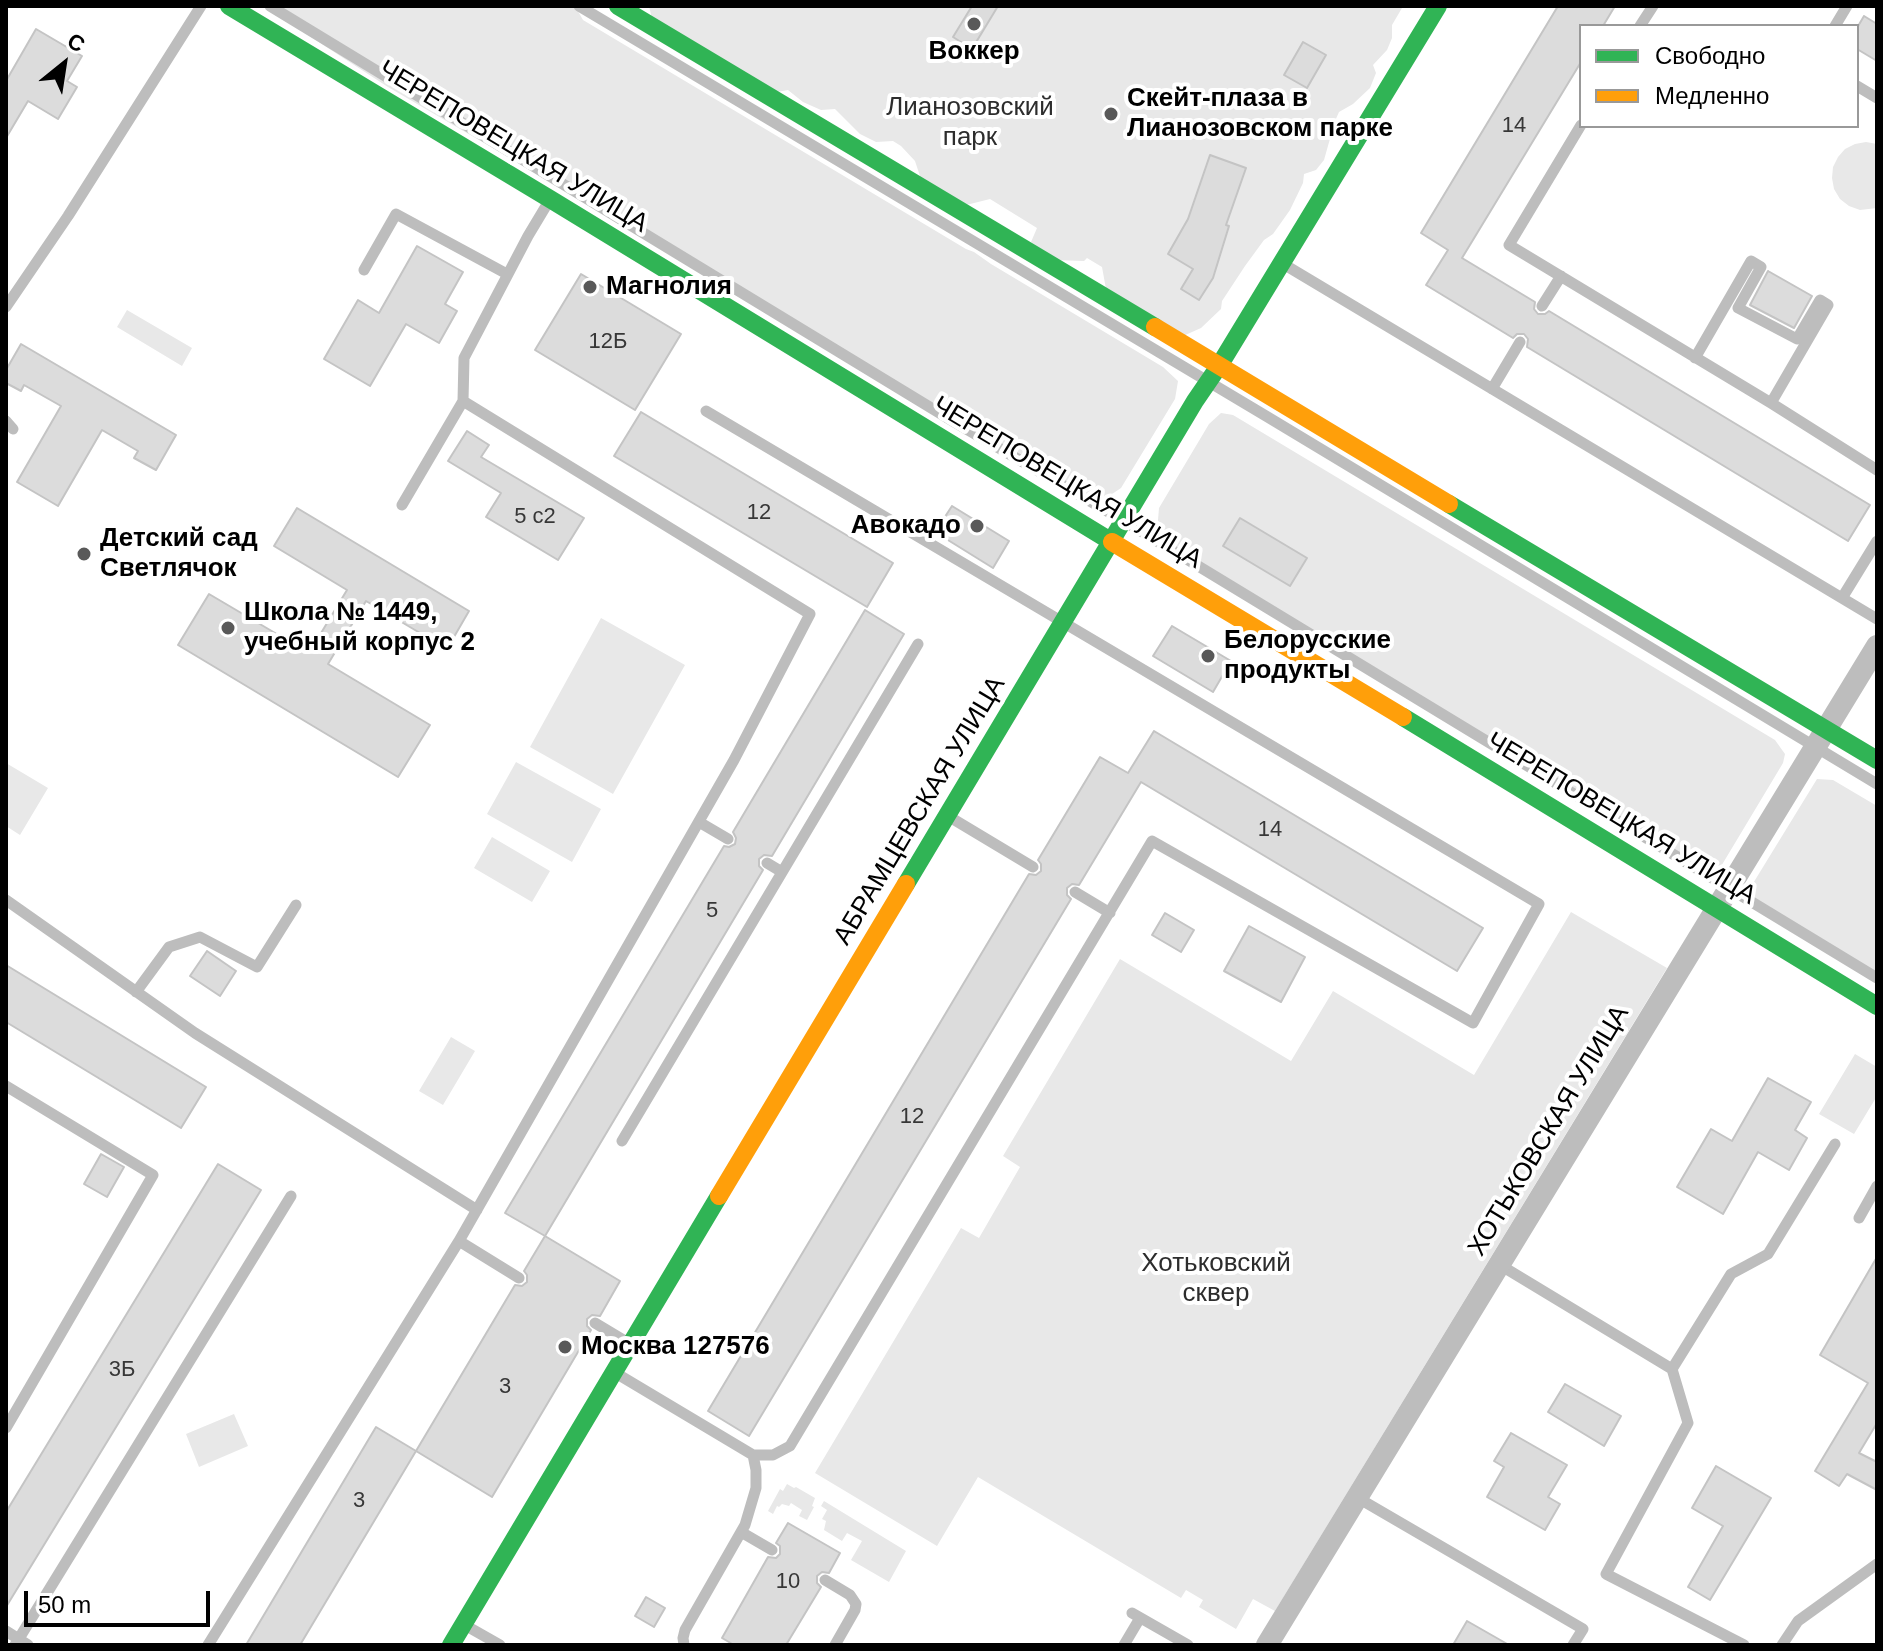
<!DOCTYPE html>
<meta charset="utf-8">
<style>
body{margin:0}
#map{position:relative;width:1883px;height:1651px;overflow:hidden;background:#fff;font-family:Arial,sans-serif}
canvas{display:block}
.frame{position:absolute;inset:0;border:8px solid #000;pointer-events:none}
.legend{position:absolute;left:1579px;top:24px;width:280px;height:104px;box-sizing:border-box;background:#fff;border:2px solid #999;margin:0;padding:10px 14px;list-style:none;font-size:24px;color:#000}
.legend li{display:flex;align-items:center;gap:16px;height:40px}
.legend b{width:40px;border:2px solid #999}
.north{position:absolute;left:24px;top:24px;width:80px;height:80px;-webkit-text-stroke:6px #fff;paint-order:stroke;rotate:30deg;font-size:22px;font-weight:700;line-height:32px;text-align:center;color:#000}
.north::after{content:'';display:block;margin:auto;width:28px;height:36px;background:#000;clip-path:polygon(50% 0,100% 100%,50% 72%,0 100%)}
.scale{position:absolute;left:24px;top:1591px;width:186px;height:36px;box-sizing:border-box;border:4px solid #000;border-top:0;padding-left:10px;font-size:24px;line-height:28px;white-space:nowrap;color:#000;-webkit-text-stroke:6px #fff;paint-order:stroke}
</style>
<div id="map">
<canvas width="1883" height="1651"></canvas>
<div class="frame"></div>
<ul class="legend">
<li><b style="height:10px;background:#30b455"></b>Свободно</li>
<li><b style="height:10px;background:#ff9f0a"></b>Медленно</li>
</ul>
<div class="north">С</div>
<div class="scale">50 m</div>
</div>
<script>
const ctx = document.querySelector('canvas').getContext('2d');
ctx.lineJoin = 'round';
function paint(path, color) { ctx.fillStyle = color; ctx.fill(path, 'evenodd'); }
const shape = rows => new Path2D(rows.map(r => 'M' + r).join(''));
function trace(path, color, width, dash) { ctx.strokeStyle = color; ctx.lineWidth = width; ctx.lineCap = dash ? 'butt' : 'round'; ctx.setLineDash(dash || []); ctx.stroke(path); }
function label(font, color, halo, rows, align = 'center') {
  ctx.font = font + ' Arial,sans-serif'; ctx.lineWidth = 8; ctx.setLineDash([]); ctx.textBaseline = 'middle'; ctx.strokeStyle = halo; ctx.fillStyle = color; for (const [text, x, y, turn = 0] of rows) {
    ctx.save(); ctx.translate(x, y); ctx.rotate((+turn || 0) * Math.PI / 180); ctx.textAlign = isNaN(turn) ? turn : align; if (halo) ctx.strokeText(text, 0, 0); ctx.fillText(text, 0, 0); ctx.restore();
  }
}
const green = shape([
 [276,6,575,6,583,20,966,249,974,252,991,264,1163,367,1178,381,1175,399,1121,488,1100,502,388,87,294,26],
 [649,6,1406,6,1402,8,1392,25,1392,38,1387,50,1373,65,1376,73,1370,88,1353,104,1339,112,1335,121,1324,160,1316,170,1304,174,1303,183,1290,210,1273,234,1264,240,1245,266,1222,301,1221,309,1201,328,1183,336,1106,289,1102,267,1087,258,1084,261,1054,260,1031,242,1037,228,990,199,966,205,921,179,915,161,901,146,893,141,876,142,860,134,835,109,821,110,803,102,788,90,777,92,653,23],
 [1866,142,1877,144,1877,208,1860,210,1849,206,1840,199,1834,189,1832,178,1833,167,1838,157,1845,149,1855,144],
 [127,310,192,348,182,366,117,327],
 [1221,413,1233,415,1775,740,1785,754,1783,763,1720,868,1701,874,1171,552,1157,532,1159,508,1209,424],
 [601,618,685,665,613,794,530,747],
 [516,762,601,809,572,862,487,814],
 [6,763,48,788,20,835,6,826],
 [1817,779,1833,780,1877,806,1877,977,1754,903,1750,894,1752,885],
 [492,837,550,871,532,902,474,868],
 [1571,912,1667,968,1275,1611,1253,1599,1236,1629,1199,1607,1203,1600,1186,1590,1181,1598,978,1477,937,1546,815,1473,961,1228,979,1238,1020,1167,1003,1156,1120,959,1291,1061,1333,991,1474,1075],
 [451,1037,475,1051,443,1105,419,1091],
 [1855,1054,1877,1067,1877,1096,1854,1134,1819,1114],
 [234,1414,248,1446,199,1467,186,1434],
 [787,1484,794,1488,796,1487,815,1498,812,1506,814,1507,807,1520,799,1516,802,1510,791,1503,789,1506,782,1504,779,1507,777,1506,773,1514,768,1511,780,1489,783,1491],
 [824,1501,906,1551,889,1582,851,1560,862,1541,847,1533,842,1541,824,1530,826,1521,822,1519,827,1510,821,1506]
]);
const building = shape([
 [972,6,998,6,972,49,953,37,972,6],
 [1558,6,1615,6,1603,26,1581,26,1581,62,1462,258,1535,302,1534,309,1538,314,1545,314,1549,311,1870,505,1848,541,1527,347,1528,339,1524,334,1517,334,1513,338,1426,285,1448,250,1421,233,1558,6],
 [1864,16,1877,24,1877,61,1857,49,1857,28,1864,16],
 [36,29,82,56,67,81,77,87,58,119,28,101,6,138,6,81,36,29],
 [1303,42,1326,55,1307,88,1284,75,1303,42],
 [1210,155,1246,168,1226,225,1229,226,1213,278,1199,300,1181,289,1193,269,1168,254,1188,219,1210,155],
 [417,246,463,272,445,304,457,311,439,343,406,324,370,386,324,359,358,300,379,313,417,246],
 [1768,271,1812,296,1794,328,1750,305,1768,271],
 [581,274,681,334,635,410,535,350,581,274],
 [21,344,176,435,156,470,134,458,138,451,102,430,58,506,17,482,61,406,24,385,21,391,6,383,6,370,21,344],
 [641,412,893,563,867,607,614,456,641,412],
 [467,431,489,445,481,457,584,518,558,560,486,517,501,493,448,461,467,431],
 [952,506,1009,541,993,568,935,532,952,506],
 [297,508,469,611,447,649,366,601,328,664,430,725,398,777,178,645,209,594,309,653,347,590,274,546,297,508],
 [1240,518,1307,558,1290,586,1223,546,1240,518],
 [865,610,904,634,772,856,764,855,759,859,759,866,763,870,545,1236,505,1213,724,846,729,847,735,844,736,838,733,832,865,610],
 [1172,626,1231,661,1213,692,1153,656,1172,626],
 [1154,731,1483,928,1457,971,1141,782,1079,885,1072,884,1067,888,1067,895,1071,899,749,1436,708,1411,1029,874,1036,875,1041,871,1041,864,1038,860,1100,757,1128,773,1154,731],
 [1165,913,1194,930,1181,952,1152,935,1165,913],
 [1249,926,1305,957,1281,1002,1224,971,1249,926],
 [207,951,236,971,220,996,190,976,207,951],
 [6,965,206,1087,181,1128,6,1022,6,965],
 [1768,1078,1811,1102,1795,1130,1807,1138,1789,1170,1758,1152,1723,1214,1677,1187,1711,1129,1732,1141,1768,1078],
 [101,1154,124,1167,107,1197,84,1184,101,1154],
 [218,1164,261,1190,6,1607,6,1512,218,1164],
 [545,1236,620,1281,600,1316,592,1315,587,1319,587,1326,591,1330,492,1497,416,1451,515,1285,522,1286,527,1282,527,1275,524,1271,545,1236],
 [1877,1257,1877,1423,1859,1453,1877,1462,1877,1490,1847,1474,1839,1486,1815,1471,1868,1383,1820,1355,1877,1257],
 [1565,1384,1621,1416,1604,1446,1548,1412,1565,1384],
 [376,1427,416,1451,300,1645,246,1645,376,1427],
 [1511,1433,1567,1465,1548,1497,1560,1504,1545,1530,1487,1497,1504,1467,1494,1461,1511,1433],
 [1716,1466,1771,1498,1710,1600,1688,1587,1723,1526,1692,1508,1716,1466],
 [788,1523,840,1553,829,1573,822,1572,817,1576,817,1583,821,1587,786,1645,734,1645,722,1638,768,1557,776,1558,780,1554,780,1546,776,1543,788,1523],
 [646,1597,665,1608,654,1627,635,1616,646,1597],
 [1467,1621,1509,1645,1453,1645,1467,1621]
]);
const lane = shape([
 [270,6,951,420,1124,521,1877,978],
 [579,6,1266,416,1877,784],
 [1640,26,1653,6],
 [1835,26,1847,6],
 [1857,86,1877,98],
 [1581,125,1509,245,1771,403,1877,470],
 [1285,265,1877,619],
 [364,270,396,214,507,274],
 [1542,306,1561,276],
 [6,307,68,216,201,6],
 [1695,358,1751,261,1761,267,1738,308,1797,339,1820,300,1828,305,1771,403],
 [1492,389,1520,342],
 [6,421,13,429],
 [402,505,463,401],
 [1842,598,1877,541],
 [948,816,1033,867],
 [699,822,728,839],
 [767,863,782,872],
 [1075,892,1110,913],
 [6,900,195,1033,477,1210],
 [136,992,169,947,200,937,257,967,296,905],
 [6,1086,153,1175,6,1428],
 [622,1141,918,644],
 [1859,1218,1877,1186],
 [459,1241,519,1278],
 [1500,1265,1672,1369,1731,1274,1768,1254,1835,1144],
 [595,1323,630,1344],
 [1672,1369,1688,1423,1606,1574,1744,1645],
 [614,1372,753,1455,773,1455,790,1446,1152,841,1473,1023,1539,904,706,411],
 [1358,1498,1583,1629,1573,1645],
 [741,1532,772,1550],
 [825,1580,850,1595,856,1604,855,1610,835,1645],
 [1132,1613,1188,1645],
 [463,1624,500,1645],
 [6,1631,28,1645],
 [15,1645,291,1196],
 [208,1645,459,1241,734,760,810,614,463,401,464,358,528,236,549,201],
 [684,1645,683,1638,685,1630,745,1525,756,1488,756,1470,753,1455],
 [1124,1645,1140,1618],
 [1782,1645,1798,1621,1877,1564]
]);
const street = shape([
 [1267,1645,1877,646]
]);
const fast = shape([
 [229,6,550,199,1112,542],
 [618,6,1155,327],
 [1449,504,1877,760],
 [1403,717,1877,1006],
 [906,884,1195,401,1219,366,1438,6],
 [451,1645,719,1196]
]);
const slow = shape([
 [1155,327,1449,504],
 [1112,542,1403,717],
 [719,1196,906,884]
]);
const markers = [
 [974,24,8,"#595959"],
 [1111,114,8,"#595959"],
 [590,287,8,"#595959"],
 [977,526,8,"#595959"],
 [84,554,8,"#595959"],
 [228,628,8,"#595959"],
 [1208,656,8,"#595959"],
 [565,1347,8,"#595959"]
];
const numberNames = [
 ["14",1514,126],
 ["12Б",608,342],
 ["12",759,513],
 ["5 с2",535,517],
 ["14",1270,830],
 ["5",712,911],
 ["12",912,1117],
 ["3Б",122,1370],
 ["3",505,1387],
 ["3",359,1501],
 ["10",788,1582]
];
const poiNames = [
 ["Воккер",974,52,"center"],
 ["Скейт-плаза в",1127,99],
 ["Лианозовском парке",1127,129],
 ["Магнолия",606,287],
 ["Авокадо",961,526,"right"],
 ["Детский сад",100,539],
 ["Светлячок",100,569],
 ["Школа № 1449,",244,613],
 ["учебный корпус 2",244,643],
 ["Белорусские",1224,641],
 ["продукты",1224,671],
 ["Москва 127576",581,1347]
];
const parkNames = [
 ["Лианозовский",970,108],
 ["парк",970,138],
 ["Хотьковский",1216,1264],
 ["сквер",1216,1294]
];
const streetNames = [
 ["ЧЕРЕПОВЕЦКАЯ УЛИЦА",513,147,31],
 ["ЧЕРЕПОВЕЦКАЯ УЛИЦА",1067,483,31],
 ["АБРАМЦЕВСКАЯ УЛИЦА",920,811,-59],
 ["ЧЕРЕПОВЕЦКАЯ УЛИЦА",1621,819,31],
 ["ХОТЬКОВСКАЯ УЛИЦА",1549,1131,-59]
];
paint(green, '#e8e8e8');
paint(building, '#dcdcdc');
trace(building, '#c4c4c4', 2);
trace(lane, '#bdbdbd', 11);
trace(street, '#bdbdbd', 22);
trace(fast, '#30b455', 18);
trace(slow, '#ff9f0a', 18);
for (const [x, y, r, color] of markers) { const dot = new Path2D(); dot.arc(x, y, r, 0, 2 * Math.PI); ctx.fillStyle = color; ctx.fill(dot); trace(dot, '#fff', 3); }
label('22px', '#373737', null, numberNames);
label('bold 26px', '#000', '#fff', poiNames, 'left');
label('26px', '#2d2d2d', '#fff', parkNames);
label('26px', '#000', '#fff', streetNames);
</script>
